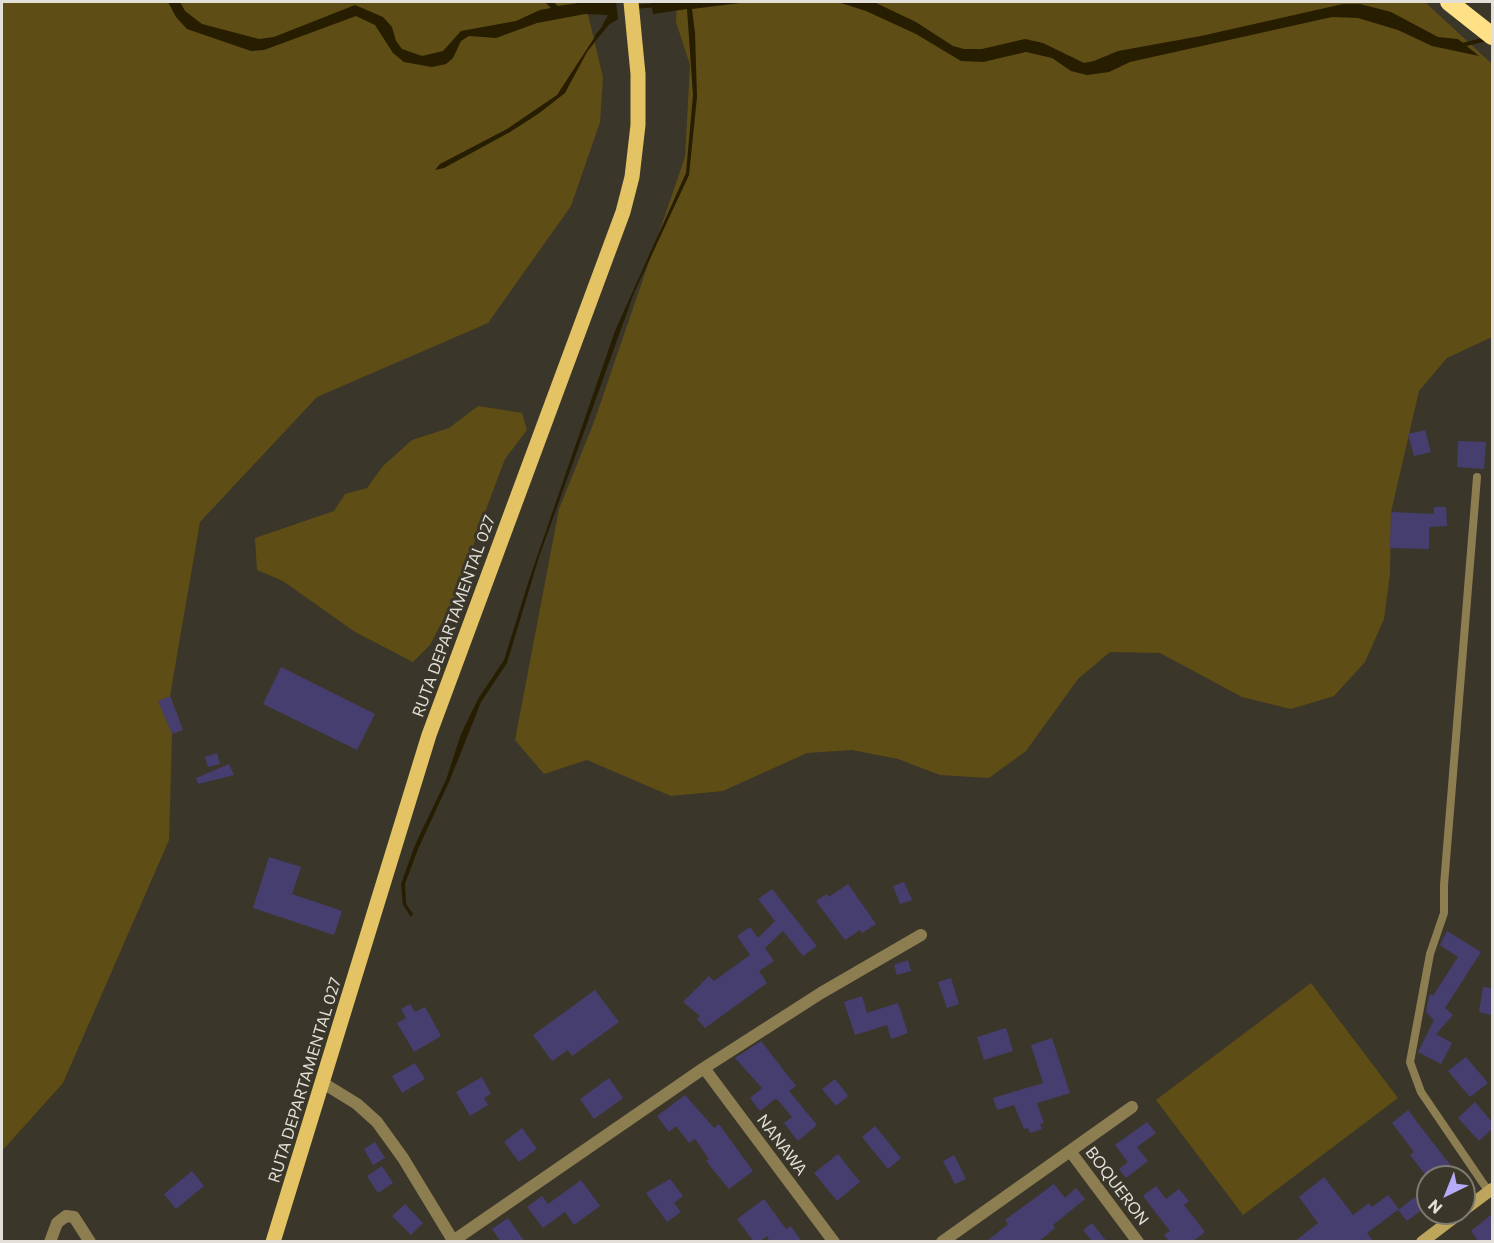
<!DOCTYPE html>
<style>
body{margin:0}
#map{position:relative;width:1494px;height:1243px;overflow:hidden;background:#3b362a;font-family:Commissioner,sans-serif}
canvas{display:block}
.frame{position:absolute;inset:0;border:3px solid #e2e0d8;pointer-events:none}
.north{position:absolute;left:1416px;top:1165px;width:60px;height:60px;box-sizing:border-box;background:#3b362a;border:2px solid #7e7a70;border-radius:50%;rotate:223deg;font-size:16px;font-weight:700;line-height:24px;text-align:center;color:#e2e0d8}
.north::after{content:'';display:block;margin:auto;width:21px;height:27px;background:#b6abf8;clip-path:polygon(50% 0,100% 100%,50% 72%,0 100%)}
</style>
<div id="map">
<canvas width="1494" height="1243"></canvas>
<div class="frame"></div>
<div class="north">N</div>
</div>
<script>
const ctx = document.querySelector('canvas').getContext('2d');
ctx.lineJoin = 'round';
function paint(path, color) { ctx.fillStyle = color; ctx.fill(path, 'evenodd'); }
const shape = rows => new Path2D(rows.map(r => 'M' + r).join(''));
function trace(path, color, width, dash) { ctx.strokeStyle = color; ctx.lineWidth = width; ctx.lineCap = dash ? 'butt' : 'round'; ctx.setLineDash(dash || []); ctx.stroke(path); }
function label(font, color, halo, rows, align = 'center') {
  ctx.font = font + ' Commissioner,sans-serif'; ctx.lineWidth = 6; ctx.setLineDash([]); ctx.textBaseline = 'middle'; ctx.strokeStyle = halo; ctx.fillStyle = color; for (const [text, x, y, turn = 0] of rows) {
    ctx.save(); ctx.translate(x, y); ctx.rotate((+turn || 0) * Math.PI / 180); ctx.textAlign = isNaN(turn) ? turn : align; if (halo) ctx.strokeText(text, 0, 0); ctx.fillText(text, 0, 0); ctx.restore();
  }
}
const green = shape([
 [2,2,585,2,603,77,600,122,571,206,488,323,317,397,200,522,170,696,179,720,172,734,169,840,63,1083,2,1151],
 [677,2,1425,2,1492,64,1492,337,1447,358,1419,391,1391,512,1390,574,1384,619,1365,662,1334,696,1291,709,1242,697,1160,653,1110,652,1078,679,1026,751,989,778,940,775,898,759,852,750,807,753,723,791,671,796,587,760,544,774,515,740,559,509,594,422,685,157,690,65,676,22],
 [478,406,522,413,527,430,505,459,475,539,469,570,430,645,413,662,355,632,283,581,257,570,255,538,334,511,345,494,367,488,383,466,412,440,449,428],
 [1311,983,1398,1098,1243,1215,1156,1100]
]);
const water = shape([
 [168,2,180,2,185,11,202,24,259,39,274,37,355,5,383,17,392,27,396,41,402,49,422,56,443,51,461,31,516,21,540,10,551,8,545,2,553,2,558,6,585,2,616,2,618,19,605,27,602,26,608,15,585,14,537,23,496,38,469,36,461,41,453,58,446,64,432,67,404,62,393,53,375,25,356,16,264,50,251,51,187,29,176,17],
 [651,2,748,2,692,9,695,33,697,97,689,175,634,293,539,557,507,663,481,702,449,782,418,849,405,884,406,904,413,914,411,917,403,905,401,884,415,845,446,780,461,734,478,699,504,660,529,580,615,331,686,173,693,95,687,9,653,14],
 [838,2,874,2,916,22,953,46,964,49,982,49,1025,39,1043,43,1084,63,1094,61,1118,51,1201,36,1343,4,1360,4,1391,12,1438,37,1458,39,1479,56,1432,46,1398,30,1358,18,1332,17,1130,62,1109,72,1087,75,1071,71,1052,58,1026,52,983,62,961,61,916,34,866,11],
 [598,32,601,34,587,52,565,93,538,114,510,132,444,168,435,170,440,164,507,129,557,95]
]);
const stream = shape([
 [634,7,657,5],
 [597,36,607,24],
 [1462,45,1487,39]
]);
const building = shape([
 [1425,430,1431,452,1414,456,1408,434],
 [1458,441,1486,442,1484,469,1457,467],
 [1434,507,1446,507,1447,526,1429,527,1429,549,1390,548,1391,512,1434,514],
 [281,667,375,714,357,750,263,704],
 [170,696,183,730,172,734,158,701],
 [217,753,220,764,208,767,205,757],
 [229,764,234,775,198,784,196,778],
 [269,857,301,867,292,894,342,911,334,935,253,908],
 [904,882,912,900,900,904,893,886],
 [848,884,876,924,862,933,860,930,845,940,816,901,827,894,829,897],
 [772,889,817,946,803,956,783,931,765,948,774,961,759,971,767,983,705,1028,697,1019,700,1016,683,1002,709,976,714,981,750,955,737,936,750,927,758,938,775,921,758,899],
 [1447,931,1481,952,1445,1008,1453,1015,1436,1034,1452,1043,1441,1064,1418,1052,1434,1020,1426,1012,1429,996,1431,994,1433,996,1458,957,1440,945],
 [908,960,911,971,897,975,894,965],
 [951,978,959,1004,947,1008,938,982],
 [1483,987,1492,988,1492,1015,1479,1012],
 [595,990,619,1022,572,1056,568,1050,552,1061,533,1035],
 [862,996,867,1013,898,1003,908,1033,891,1039,887,1025,855,1035,844,1002],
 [410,1004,415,1012,425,1007,441,1036,414,1052,397,1023,406,1018,401,1009],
 [1006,1028,1013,1051,984,1060,977,1037],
 [1052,1038,1070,1093,1037,1103,1044,1123,1040,1124,1042,1129,1030,1133,1028,1128,1024,1129,1014,1105,997,1110,993,1098,1043,1083,1031,1045],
 [761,1041,796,1086,789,1091,817,1125,798,1141,784,1123,792,1117,778,1100,775,1099,760,1111,750,1098,762,1088,735,1058],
 [1466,1057,1488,1083,1470,1097,1448,1071],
 [415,1063,425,1079,402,1093,392,1076],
 [482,1077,491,1094,484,1098,488,1105,470,1116,456,1092],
 [609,1078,623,1098,594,1119,580,1099],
 [835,1079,848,1096,836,1106,822,1089],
 [685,1095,714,1128,719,1124,753,1171,729,1189,706,1161,709,1159,695,1139,689,1143,676,1126,669,1132,657,1116],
 [1475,1102,1492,1122,1492,1129,1479,1141,1458,1118],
 [1408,1110,1430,1139,1460,1177,1427,1177,1410,1155,1414,1152,1392,1123],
 [1147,1122,1156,1133,1137,1147,1148,1161,1126,1178,1119,1169,1128,1162,1115,1145],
 [875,1126,901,1158,888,1169,862,1137],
 [522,1128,537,1149,519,1162,504,1142],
 [375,1142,385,1158,373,1165,364,1149],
 [838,1154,860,1182,837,1201,814,1173],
 [954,1155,966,1179,955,1184,943,1161],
 [382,1166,393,1183,378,1193,367,1176],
 [192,1171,204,1186,176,1209,164,1194],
 [1324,1177,1353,1215,1369,1203,1372,1207,1388,1195,1399,1209,1367,1233,1374,1242,1294,1242,1318,1223,1299,1197],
 [670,1179,683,1196,674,1203,681,1212,667,1222,646,1193],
 [581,1180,600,1206,574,1225,565,1212,543,1228,527,1207,542,1196,548,1204],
 [1054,1184,1065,1198,1076,1188,1085,1199,1053,1225,1055,1228,1038,1242,986,1242,1008,1224,1005,1220],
 [1156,1186,1166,1199,1179,1189,1189,1201,1184,1205,1205,1232,1192,1242,1170,1242,1164,1235,1170,1231,1143,1196],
 [1415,1197,1423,1209,1407,1221,1398,1210],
 [764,1199,786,1229,791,1226,802,1242,770,1242,767,1236,759,1242,754,1242,737,1219],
 [405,1204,423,1223,411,1235,392,1216],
 [1492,1214,1492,1242,1479,1242,1471,1231],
 [508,1218,525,1242,501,1242,492,1229],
 [1092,1223,1107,1242,1093,1242,1083,1230]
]);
const lane = shape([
 [1477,477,1444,885,1444,913,1430,954,1410,1062,1421,1092,1489,1192]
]);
const street = shape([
 [704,1068,834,1242],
 [323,1083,357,1104,377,1122,403,1158,454,1242],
 [1070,1151,1138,1242],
 [453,1241,704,1068,821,993,921,935],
 [50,1242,57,1223,66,1216,74,1217,90,1242],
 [942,1242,1132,1107]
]);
const secondary = shape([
 [1464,1210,1492,1189],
 [1422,1242,1460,1213]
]);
const primary = shape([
 [273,1242,429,735,623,212,632,177,638,125,638,74,631,2]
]);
const highway = shape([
 [1449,2,1492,36]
]);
const streetNames = [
 ["RUTA DEPARTAMENTAL 027",454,616,-70],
 ["RUTA DEPARTAMENTAL 027",305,1080,-73],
 ["NANAWA",782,1145,53],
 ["BOQUERON",1117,1186,53]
];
paint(green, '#5e4d14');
paint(water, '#271d00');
trace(stream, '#271d00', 4);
paint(building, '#473e70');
trace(lane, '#8d7e51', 8);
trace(street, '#8d7e51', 12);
trace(secondary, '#bda55c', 12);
trace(primary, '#e3c363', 15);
trace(highway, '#fee086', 18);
label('16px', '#e2e0d8', '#3b362a', streetNames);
</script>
